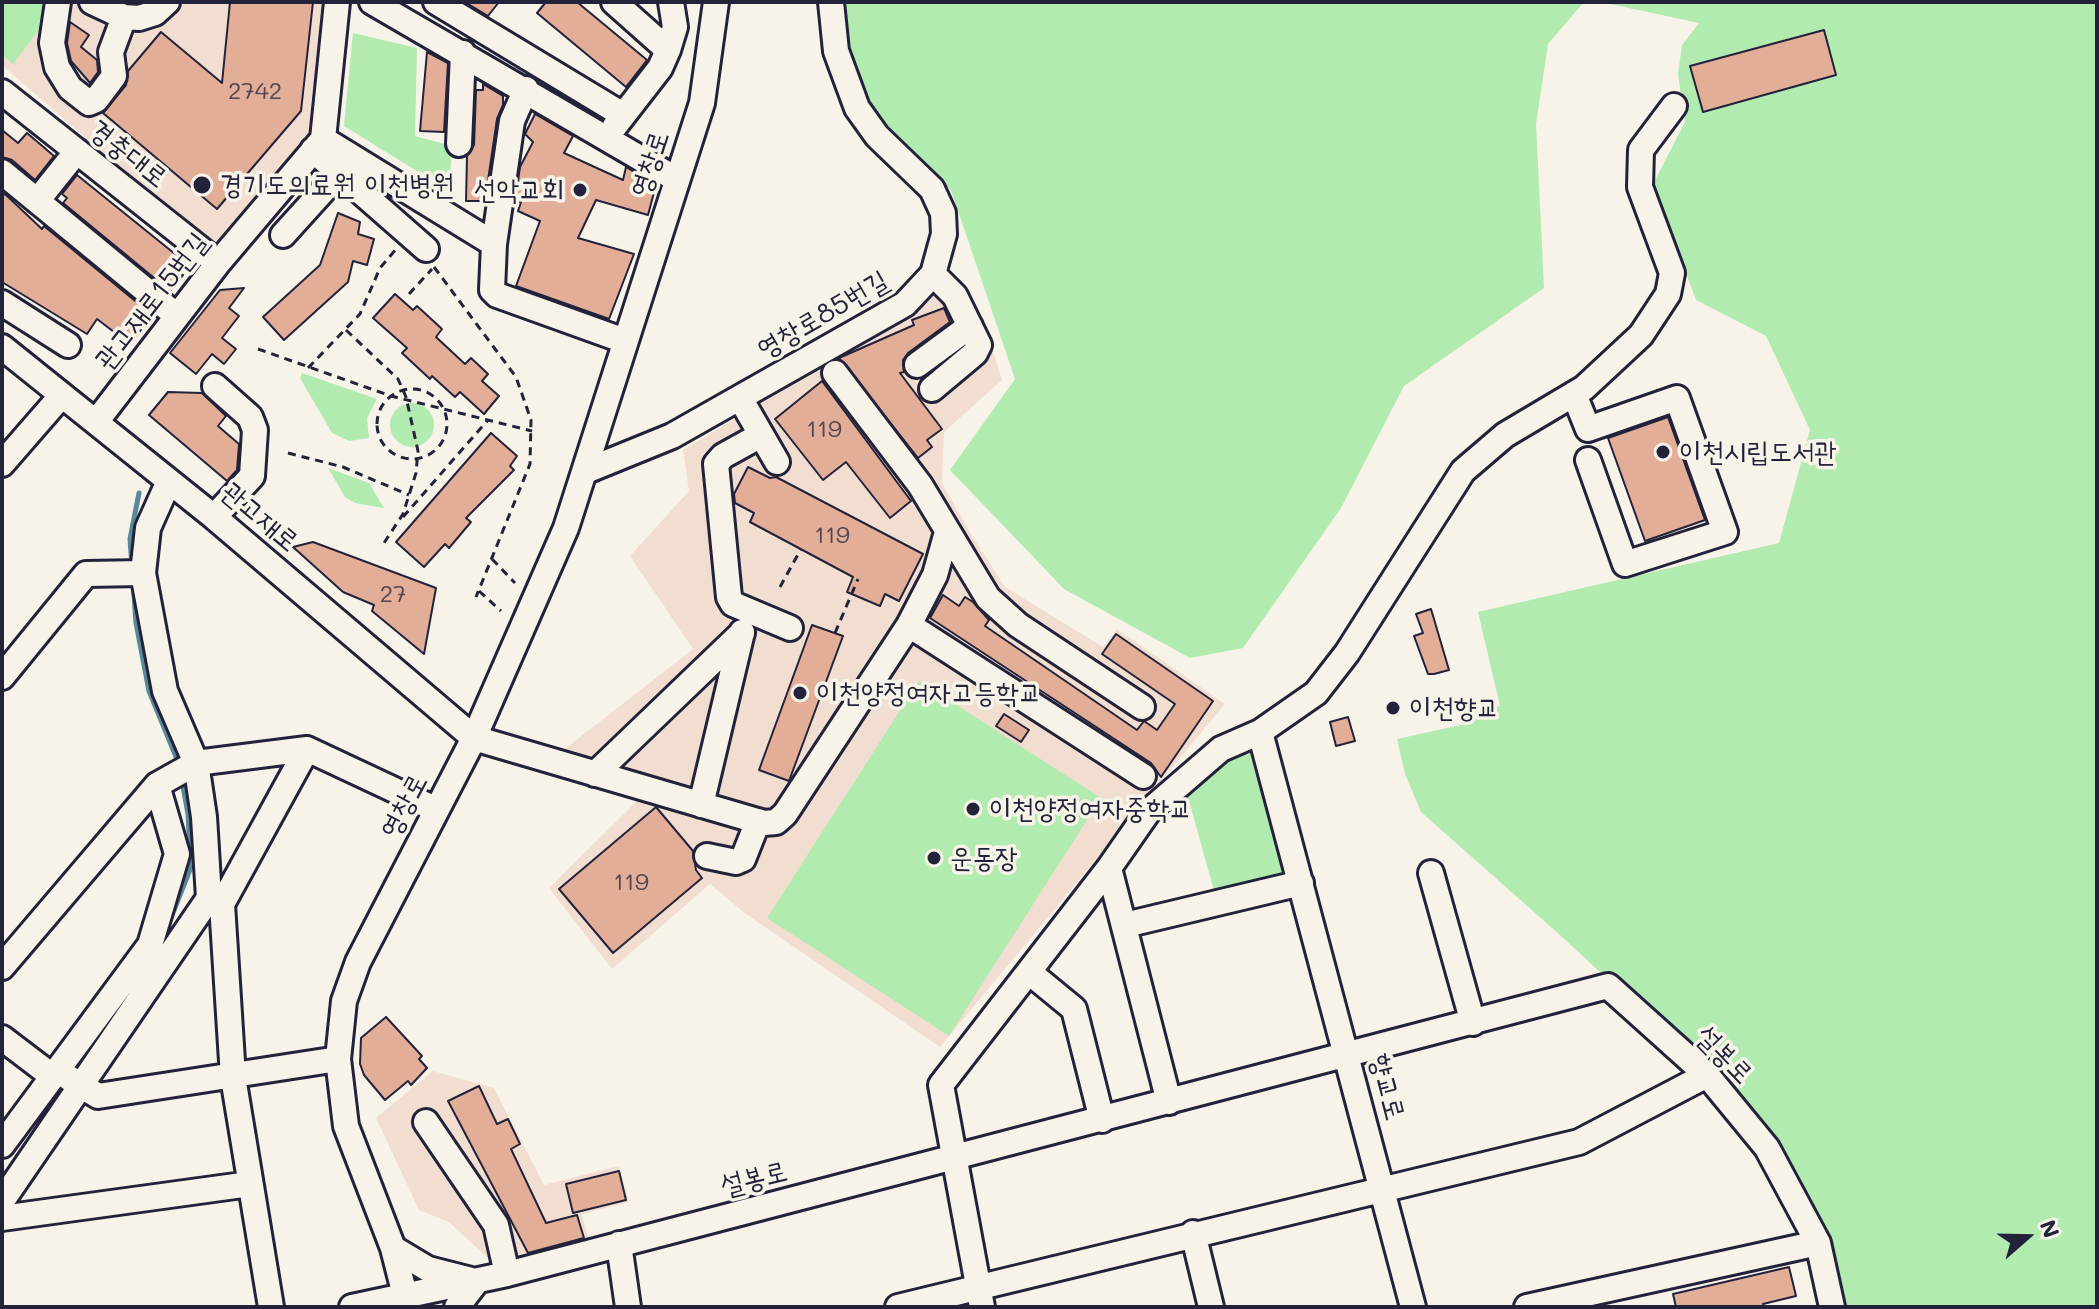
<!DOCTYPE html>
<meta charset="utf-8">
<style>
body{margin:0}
#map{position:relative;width:2099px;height:1309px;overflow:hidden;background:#f7f3e8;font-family:Mali,sans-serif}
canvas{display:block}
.frame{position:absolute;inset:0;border:4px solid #22223b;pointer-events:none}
.north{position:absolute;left:1987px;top:1197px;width:80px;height:80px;-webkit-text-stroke:6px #f7f3e8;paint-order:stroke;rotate:70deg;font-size:22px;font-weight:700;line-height:32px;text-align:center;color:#22223b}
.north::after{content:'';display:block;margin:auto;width:28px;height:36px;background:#22223b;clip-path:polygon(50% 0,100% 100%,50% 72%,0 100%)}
</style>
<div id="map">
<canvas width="2099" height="1309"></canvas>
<div class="frame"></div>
<div class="north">N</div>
</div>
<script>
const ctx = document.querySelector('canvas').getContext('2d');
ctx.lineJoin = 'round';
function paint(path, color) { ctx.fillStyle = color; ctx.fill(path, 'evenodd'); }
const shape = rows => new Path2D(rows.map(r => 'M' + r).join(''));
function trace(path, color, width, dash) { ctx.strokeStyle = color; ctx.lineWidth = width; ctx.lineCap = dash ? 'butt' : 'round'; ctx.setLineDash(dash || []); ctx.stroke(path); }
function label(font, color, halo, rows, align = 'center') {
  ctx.font = font + ' Mali,"Poor Story",sans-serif'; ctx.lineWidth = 7; ctx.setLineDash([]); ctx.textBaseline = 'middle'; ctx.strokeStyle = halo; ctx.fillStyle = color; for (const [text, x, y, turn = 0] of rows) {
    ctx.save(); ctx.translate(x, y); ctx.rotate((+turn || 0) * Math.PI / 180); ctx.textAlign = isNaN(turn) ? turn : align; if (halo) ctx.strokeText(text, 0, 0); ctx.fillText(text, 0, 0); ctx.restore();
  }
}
const built = shape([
 [2,2,328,2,318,122,212,248,2,65],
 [950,272,992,348,1002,380,944,432,942,483,971,534,1005,587,1103,647,1117,629,1225,704,940,1047,746,914,710,884,612,969,549,888,636,802,627,792,543,766,693,649,630,556,689,491,683,450,927,302],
 [433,1071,494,1088,544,1185,619,1166,629,1202,582,1214,590,1245,523,1263,492,1262,449,1222,419,1210,376,1118]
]);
const green = shape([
 [2,2,46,2,47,19,13,64,2,55],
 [841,2,1584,2,1548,44,1536,124,1544,288,1404,386,1341,508,1243,648,1190,658,1064,589,950,470,1015,379,951,190,876,123,853,64],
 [1601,2,2097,2,2097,1307,1820,1307,1804,1209,1707,1071,1560,935,1421,812,1405,774,1397,739,1465,724,1464,715,1500,706,1478,612,1779,543,1810,430,1766,336,1696,300,1653,184,1685,122,1678,74,1682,45,1699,23],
 [353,33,417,48,415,136,452,146,449,191,344,126],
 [302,373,377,399,367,418,369,438,349,441,332,433,300,378],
 '390 425a22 22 0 1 1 44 0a22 22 0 1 1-44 0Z',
 [328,468,369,483,384,508,355,503,345,497],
 [919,681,1101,798,949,1036,767,918],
 [1250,753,1286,881,1216,898,1188,797,1224,760]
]);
const stream = shape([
 [132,567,130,539,139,493],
 [133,581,136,623,149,691,179,764],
 [165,933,191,867,188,814,182,781]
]);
const building = shape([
 [230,2,313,2,301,111,217,209,103,113,126,85,128,71,161,32,222,83,230,2],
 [465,2,499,2,488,16,465,2],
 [546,2,577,2,647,60,626,87,537,13,546,2],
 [70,22,89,35,81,47,97,60,98,72,90,83,71,61,67,43,70,22],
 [1824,30,1836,75,1703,112,1690,66,1824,30],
 [427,52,448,63,444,132,420,131,427,52],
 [483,84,503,96,503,105,497,119,485,201,466,201,467,156,474,145,476,90,483,90,483,84],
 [535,114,573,136,564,153,623,180,626,167,656,185,648,215,596,200,578,238,634,254,609,319,516,286,540,221,518,211,521,202,515,202,520,167,533,142,525,134,535,114],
 [2,130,18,143,27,133,54,156,35,180,12,160,2,157,2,130],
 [77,175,180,258,173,266,183,275,170,291,63,203,67,198,62,194,77,175],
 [5,194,42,229,44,226,151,314,131,345,97,319,87,334,2,282,2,196,5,194],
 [338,213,360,222,358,234,374,239,367,265,353,261,348,282,284,340,263,317,320,265,338,213],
 [244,288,229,308,239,316,222,338,236,349,224,364,212,354,196,374,170,353,220,290,244,288],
 [395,294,413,310,417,306,442,329,436,337,465,364,471,358,488,374,482,381,499,396,484,414,460,392,455,397,432,376,430,379,402,353,407,348,373,318,395,294],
 [944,308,950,322,908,353,903,360,904,372,900,373,942,429,927,440,932,447,918,458,839,358,914,325,912,320,944,308],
 [822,381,911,501,890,518,846,462,823,480,775,419,822,381],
 [168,392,202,393,226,416,218,426,239,444,237,470,227,481,149,415,168,392],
 [1668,417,1705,520,1645,541,1608,438,1668,417],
 [491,433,517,456,510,466,514,470,466,518,471,522,449,548,445,544,424,567,396,542,491,433],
 [748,467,770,478,776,477,923,554,899,601,885,594,880,606,847,592,853,577,750,522,754,513,735,503,734,494,748,467],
 [313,542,436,588,424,654,372,611,374,605,343,592,293,547,313,542],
 [943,595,959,606,965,597,973,602,989,620,985,626,1137,730,1144,721,1157,730,1175,704,1102,654,1116,634,1213,701,1161,777,1151,763,930,618,943,595],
 [1431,609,1449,670,1434,674,1428,674,1414,636,1423,633,1416,614,1431,609],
 [812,625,843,636,789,781,759,770,812,625],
 [1004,714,1029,730,1021,742,996,726,1004,714],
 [1348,717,1355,741,1336,746,1330,722,1348,717],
 [656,807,693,851,696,870,702,878,613,953,559,889,656,807],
 [386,1017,422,1056,419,1059,427,1068,411,1085,408,1081,385,1100,364,1075,360,1064,361,1038,386,1017],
 [479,1086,497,1124,508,1119,520,1144,511,1149,546,1223,577,1215,584,1238,528,1253,448,1101,479,1086],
 [619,1171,626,1200,573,1213,566,1184,619,1171],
 [1789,1267,1796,1296,1763,1304,1764,1307,1676,1307,1673,1294,1789,1267]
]);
const path = shape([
 [434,267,516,377,531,420,530,464,476,597],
 [409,294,432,269],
 [346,330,398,379,406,397,418,451,416,473,403,514,384,543],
 [258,349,391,396,532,431],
 [308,368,360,314,380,268,397,248],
 '377 424a35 35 0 1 1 70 0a35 35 0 1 1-70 0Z',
 [288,453,343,467,409,495],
 [403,517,488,420],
 [492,559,515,583],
 [780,587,801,549],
 [479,591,501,611],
 [835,633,858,579]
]);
const minor = shape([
 [58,2,52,43,57,67,70,88,89,103,96,100,114,76,111,52,124,17],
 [92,2,124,17,139,18,155,13,167,2],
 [372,2,676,179],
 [436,2,623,115],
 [614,2,668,50,660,68,615,126],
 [668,50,675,27,671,2],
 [526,89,512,121,494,244,492,290,497,295,625,341],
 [2,92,218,263],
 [323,139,494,244],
 [459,144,463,53],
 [313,150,426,249],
 [2,172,177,316],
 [37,201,77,151],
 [283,235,340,172],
 [2,303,68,345],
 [2,347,214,517,474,738,764,823,776,822,785,814,909,625,935,575,947,532],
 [917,365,970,326],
 [835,373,920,485,988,598,1018,625,1142,707],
 [932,389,975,353,979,345,955,296,933,274],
 [1574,394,1588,429,1677,398,1725,532,1625,564,1588,460],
 [740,398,777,462],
 [96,422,218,263,323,139,337,2],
 [761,435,723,456,716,464,729,597,733,604,790,628],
 [2,464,62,395],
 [586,471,672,436,905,304,933,274,944,234,943,213,932,189,877,136,857,108,836,51,831,2],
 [169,481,148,528,143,573,165,691,196,763,204,817,209,898,222,904],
 [214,517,252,476,255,430,250,417,215,386],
 [909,625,1143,776],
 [2,677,86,574,143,573],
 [1260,732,1413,1307],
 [595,774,742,633],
 [701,805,742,632],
 [707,856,736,862,743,859,758,821],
 [1109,868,1169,1102],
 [1431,873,1473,1023],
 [1125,925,1301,883],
 [2,967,157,785,196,763,307,749,435,809],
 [1029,972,1074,1009,1102,1120],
 [2,1038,52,1076],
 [69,1078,98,1096,338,1059],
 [426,1122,496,1225,507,1274],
 [2,1145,150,945,177,854,157,785],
 [2,1201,209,898],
 [2,1218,250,1184],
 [1193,1233,1211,1307],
 [619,1244,628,1307],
 [393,1248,428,1269,471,1280],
 [271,1307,233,1077,222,904,307,749],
 [352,1307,507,1274,1608,986,1707,1075,1767,1148,1818,1243,1832,1307],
 [408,1307,393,1248,346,1126,338,1059,344,1001,358,962,474,738,566,528,702,103,716,2],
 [457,1307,477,1281],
 [898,1307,1579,1142,1707,1075],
 [982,1307,941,1085,1109,868,1148,812,1221,749,1260,732,1316,693,1347,653,1463,471,1505,435,1584,388,1641,335,1668,294,1672,273,1640,187,1641,150,1674,106],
 [1527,1307,1818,1243]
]);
const markers = [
 [202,185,10,"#22223b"],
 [580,190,8,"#22223b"],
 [1663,452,8,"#22223b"],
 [800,693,8,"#22223b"],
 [1393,708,8,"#22223b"],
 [973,809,8,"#22223b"],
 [934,858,8,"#22223b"]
];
const numberNames = [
 ["2742",255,92],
 ["119",824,430],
 ["119",832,536],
 ["27",393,595],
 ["119",631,883]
];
const streetNames = [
 ["경충대로",128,154,38],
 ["영창로",650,164,-72],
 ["관고재로15번길",152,301,-52],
 ["영창로85번길",823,315,-30],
 ["관고재로",260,517,40],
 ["영창로",404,806,-62],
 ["설봉로",1724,1055,46],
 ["향교로",1387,1087,75],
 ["설봉로",754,1179,-14]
];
const poiNames = [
 ["경기도의료원 이천병원",220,185],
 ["선악교회",564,190,"right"],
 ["이천시립도서관",1679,452],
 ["이천양정여자고등학교",816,693],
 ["이천향교",1409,708],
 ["이천양정여자중학교",989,809],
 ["운동장",950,858]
];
paint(built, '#f1ded0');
paint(green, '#b1ebb0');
trace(stream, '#598998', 5);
paint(building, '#e3ae98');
trace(building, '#22223b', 2);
trace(minor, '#22223b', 30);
trace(path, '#22223b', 3, [8, 6]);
trace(minor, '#f7f3e8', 24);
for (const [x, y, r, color] of markers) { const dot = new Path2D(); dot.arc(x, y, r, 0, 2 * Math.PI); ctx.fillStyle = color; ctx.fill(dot); trace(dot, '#f7f3e8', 3); }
label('24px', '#524552', null, numberNames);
label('28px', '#22223b', '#f7f3e8', streetNames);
label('28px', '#22223b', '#f7f3e8', poiNames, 'left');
</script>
